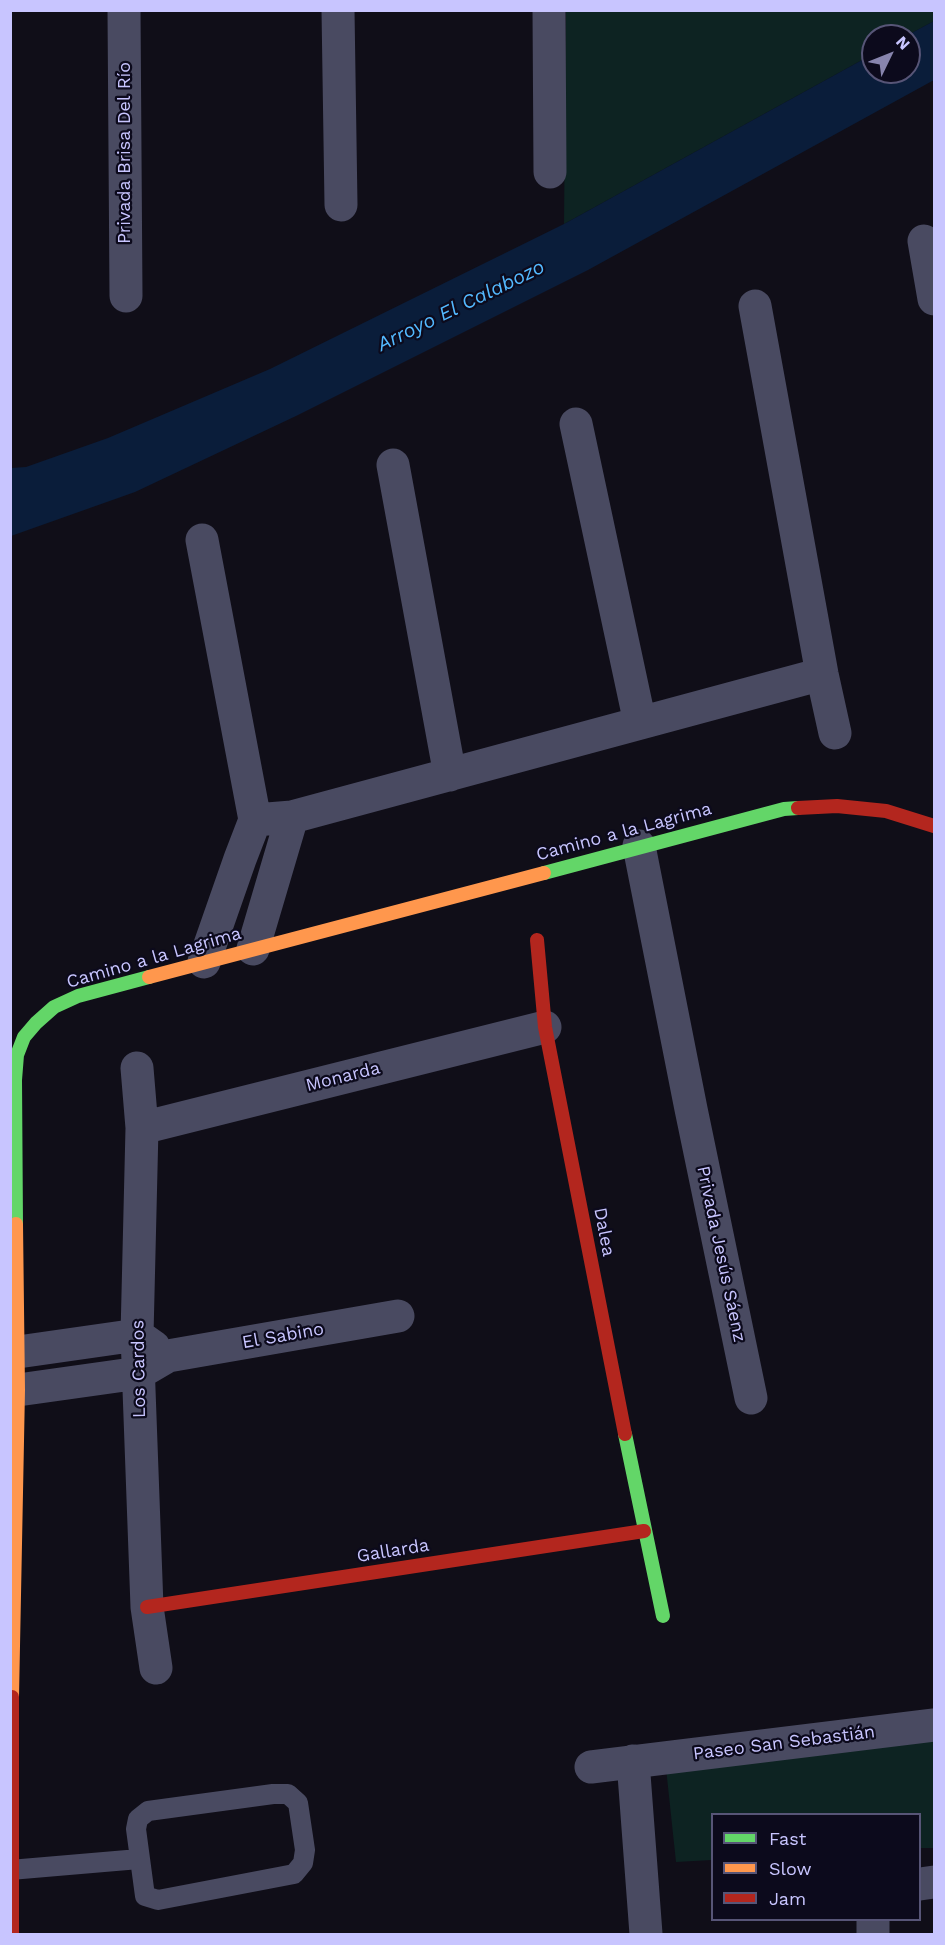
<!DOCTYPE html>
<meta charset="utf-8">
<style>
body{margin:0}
#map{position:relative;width:945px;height:1945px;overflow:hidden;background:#100e18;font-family:"Work Sans",sans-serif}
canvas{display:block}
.frame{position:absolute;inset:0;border:12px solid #c8c5ff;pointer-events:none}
.legend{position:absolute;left:711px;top:1813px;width:210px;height:108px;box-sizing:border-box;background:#0c0a1c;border:2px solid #575577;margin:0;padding:8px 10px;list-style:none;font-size:18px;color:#c8c5ff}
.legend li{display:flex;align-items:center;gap:12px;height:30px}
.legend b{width:30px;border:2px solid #575577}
.north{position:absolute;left:861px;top:24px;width:60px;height:60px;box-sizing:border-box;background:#0c0a1c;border:2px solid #575577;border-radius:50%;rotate:47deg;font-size:16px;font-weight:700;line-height:24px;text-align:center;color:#c8c5ff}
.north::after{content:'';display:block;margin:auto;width:21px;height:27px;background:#8885ae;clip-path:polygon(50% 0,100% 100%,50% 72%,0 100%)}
</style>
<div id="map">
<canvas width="945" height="1945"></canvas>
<div class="frame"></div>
<ul class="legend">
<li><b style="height:8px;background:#63d668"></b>Fast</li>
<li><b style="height:8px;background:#ff974d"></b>Slow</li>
<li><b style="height:8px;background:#b3261e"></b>Jam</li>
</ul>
<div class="north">N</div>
</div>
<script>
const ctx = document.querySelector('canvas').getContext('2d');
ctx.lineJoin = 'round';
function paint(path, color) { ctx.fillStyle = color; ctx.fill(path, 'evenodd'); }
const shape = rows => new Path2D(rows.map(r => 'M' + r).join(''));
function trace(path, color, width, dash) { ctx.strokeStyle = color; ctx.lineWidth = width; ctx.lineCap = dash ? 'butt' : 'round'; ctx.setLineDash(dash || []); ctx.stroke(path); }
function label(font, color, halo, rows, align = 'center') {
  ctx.font = font + ' "Work Sans",sans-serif'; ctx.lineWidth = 4.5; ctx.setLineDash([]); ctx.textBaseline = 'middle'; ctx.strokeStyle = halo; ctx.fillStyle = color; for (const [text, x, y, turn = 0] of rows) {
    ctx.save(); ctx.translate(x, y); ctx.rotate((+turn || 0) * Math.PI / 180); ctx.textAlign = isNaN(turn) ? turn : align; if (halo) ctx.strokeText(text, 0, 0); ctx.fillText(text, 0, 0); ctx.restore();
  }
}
const green = shape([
 [566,11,934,11,934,21,906,36,873,36,873,54,564,224],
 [934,1739,934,1848,920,1848,920,1814,712,1814,712,1860,676,1862,666,1768]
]);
const water = shape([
 [934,21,934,80,588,270,296,416,135,492,11,536,11,468,26,467,108,438,270,369,564,224,873,54,873,72,909,72,909,36,906,36]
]);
const lane = shape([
 [273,1794,288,1794,298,1803,305,1850,303,1863,294,1874,158,1900,145,1896,136,1829,138,1819,148,1811,273,1794],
 [10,1870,139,1859]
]);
const street = shape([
 [124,10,126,296],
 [338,10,341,205],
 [549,10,550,172],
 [924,241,934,299],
 [755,306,822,674,835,733],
 [576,424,640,723],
 [393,465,450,775],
 [202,540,255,820,292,817,822,674],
 [639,846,691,1109,751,1398],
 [253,949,292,817],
 [204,962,240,859,255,820],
 [137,1068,142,1128,137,1335,147,1607,156,1668],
 [142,1128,545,1027],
 [18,1352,137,1335,154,1347],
 [18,1390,139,1373,168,1356,398,1316],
 [633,1761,646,1934],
 [591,1767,934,1725],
 [920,1884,934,1882],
 [873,1920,873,1934]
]);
const fast = shape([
 [544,873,784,809,798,808],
 [16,1224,15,1080,17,1055,24,1037,36,1023,54,1007,78,996,149,977],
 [625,1434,663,1616]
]);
const slow = shape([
 [149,977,544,873],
 [12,1697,18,1390,16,1224],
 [10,1748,11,1747]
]);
const jam = shape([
 [798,808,837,806,886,811,934,826],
 [537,940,545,1027,625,1434],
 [147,1607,644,1531],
 [12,1697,12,1934]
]);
const streetNames = [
 ["Privada Brisa Del Río",125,153,-90],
 ["Camino a la Lagrima",624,832,-15],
 ["Camino a la Lagrima",154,958,-16],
 ["Monarda",343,1077,-14],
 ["Dalea",604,1232,79],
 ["Privada Jesús Sáenz",721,1254,78],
 ["El Sabino",283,1336,-10],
 ["Los Cardos",139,1369,-91],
 ["Gallarda",393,1551,-9],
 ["Paseo San Sebastián",784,1743,-7]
];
const waterNames = [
 ["Arroyo El Calabozo",461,306,-26]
];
paint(green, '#0d2322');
paint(water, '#0a1d3a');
trace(lane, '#494a61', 20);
trace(street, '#494a61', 33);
trace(fast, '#63d668', 14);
trace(slow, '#ff974d', 14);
trace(jam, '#b3261e', 14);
label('18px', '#c8c5ff', '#0c0a1c', streetNames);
label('italic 20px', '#53b9ff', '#0c0a1c', waterNames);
</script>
